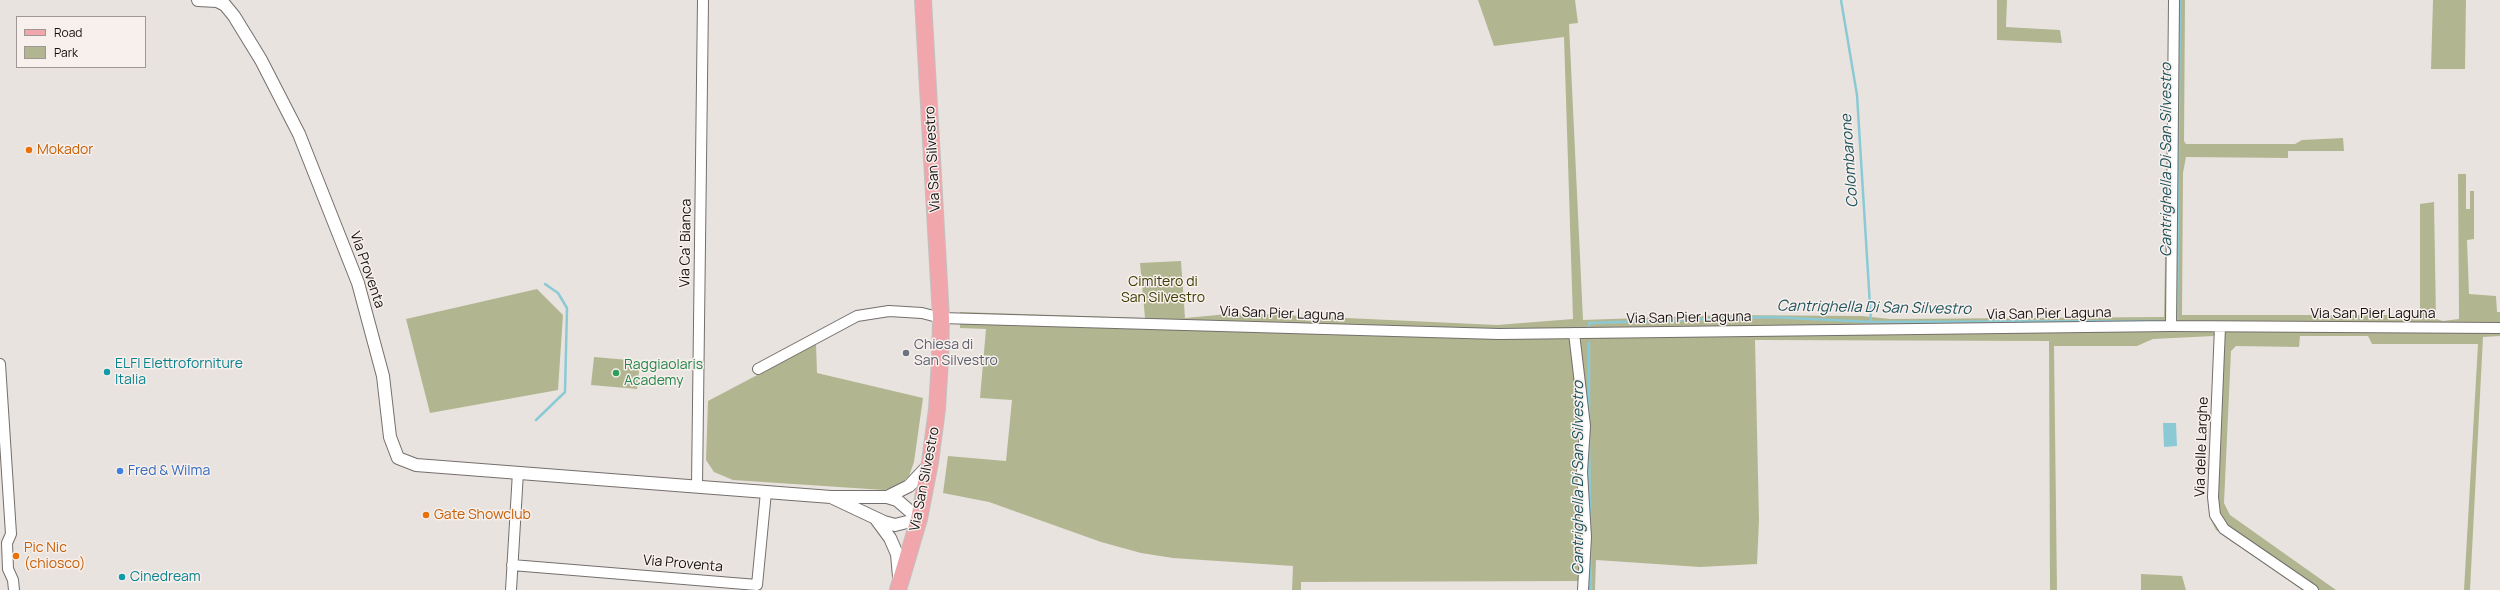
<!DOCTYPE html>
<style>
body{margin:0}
#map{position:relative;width:2500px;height:590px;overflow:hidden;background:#e9e3e0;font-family:Manrope,sans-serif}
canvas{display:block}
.legend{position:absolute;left:16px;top:16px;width:130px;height:52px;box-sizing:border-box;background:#f7f0ed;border:1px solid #9d9795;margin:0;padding:5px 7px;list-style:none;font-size:12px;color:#151211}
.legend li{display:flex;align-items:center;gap:8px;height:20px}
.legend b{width:20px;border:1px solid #9d9795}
</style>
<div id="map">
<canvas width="2500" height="590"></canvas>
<ul class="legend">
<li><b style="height:5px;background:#f0a6aa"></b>Road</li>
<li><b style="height:11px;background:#b2b690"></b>Park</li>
</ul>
</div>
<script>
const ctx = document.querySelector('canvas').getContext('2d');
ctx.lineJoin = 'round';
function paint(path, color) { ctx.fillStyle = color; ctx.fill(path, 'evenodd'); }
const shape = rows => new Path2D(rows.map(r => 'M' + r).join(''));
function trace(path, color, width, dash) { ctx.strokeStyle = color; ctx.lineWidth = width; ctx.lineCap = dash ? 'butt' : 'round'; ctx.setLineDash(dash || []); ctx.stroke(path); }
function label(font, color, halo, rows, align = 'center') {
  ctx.font = font + ' Manrope,sans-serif'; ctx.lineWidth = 3; ctx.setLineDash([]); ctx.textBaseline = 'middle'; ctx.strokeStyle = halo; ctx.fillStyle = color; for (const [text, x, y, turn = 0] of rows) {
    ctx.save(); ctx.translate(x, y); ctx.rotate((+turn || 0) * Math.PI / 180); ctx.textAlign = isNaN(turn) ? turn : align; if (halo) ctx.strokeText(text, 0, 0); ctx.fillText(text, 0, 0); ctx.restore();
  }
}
const green = shape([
 [1478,0,1575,0,1578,23,1569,24,1583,320,1725,315,1862,316,1890,319,2164,317,2170,0,2185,0,2184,141,2186,144,2295,144,2302,140,2343,138,2344,151,2288,151,2288,158,2186,157,2183,173,2182,315,2420,315,2420,204,2434,202,2436,319,2443,321,2459,319,2458,174,2466,174,2466,209,2470,209,2470,191,2474,191,2474,239,2467,240,2469,294,2496,296,2497,312,2500,312,2500,336,2483,337,2470,590,2464,590,2478,344,2372,344,2368,336,2300,336,2299,347,2236,346,2231,351,2224,503,2230,515,2336,590,2302,590,2216,530,2211,520,2209,513,2215,361,2214,336,2153,339,2137,346,2054,346,2057,590,2050,590,2049,341,1755,340,1759,520,1757,564,1700,567,1596,560,1595,590,1581,590,1581,581,1301,582,1301,590,1292,590,1293,566,1173,558,1141,553,1101,542,989,502,943,493,948,456,1006,461,1012,400,980,398,986,329,960,328,960,312,1145,318,1140,263,1181,261,1185,318,1239,313,1497,325,1573,319,1564,37,1494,46],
 [1997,0,2007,0,2006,27,2060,30,2062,43,1997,40],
 [2433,0,2466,0,2465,69,2431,69],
 [537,289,563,315,558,390,430,413,406,319],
 [816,344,817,373,923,398,914,462,909,476,898,486,884,490,733,480,714,472,706,460,708,401],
 [594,357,640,361,637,389,591,385],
 [2141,574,2182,576,2186,590,2141,590]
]);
const water = shape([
 [2176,423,2177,446,2164,447,2163,423]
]);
const stream = shape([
 [1841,0,1857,95,1871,322],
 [2177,320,2180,0],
 [1589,326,1589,323,1771,317,1871,322,2162,321],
 [536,420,565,392,567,308,558,293,545,284],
 [1589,420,1589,343],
 [1589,441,1591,590]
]);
const minor = shape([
 [2171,326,2174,0],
 [2220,327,2213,497,2215,515,2224,529,2313,590],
 [1574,333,1585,426,1582,472,1586,537,1583,590],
 [0,364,11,534,7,543,8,569,13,580,14,590],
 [758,369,857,316,889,311,922,313,941,318,1499,334,2171,326,2500,328],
 [697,486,703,0],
 [512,565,757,585,766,492],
 [511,590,518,472]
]);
const tertiary = shape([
 [198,0,217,1,225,5,234,16,261,60,299,134,358,283,383,376,390,437,398,458,416,465,831,497,887,497,897,500,919,519,895,525,884,522,831,497],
 [887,497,909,486,928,466],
 [876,519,890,538,897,554,899,577]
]);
const primary = shape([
 [898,590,919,519,930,462,937,409,940,359,941,318,923,0]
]);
const markers = [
 [29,150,4,"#e8710a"],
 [906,353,4,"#6b7280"],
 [107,372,4,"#0f9aa8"],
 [616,373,4,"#2e9e5b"],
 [120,471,4,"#3f7fe0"],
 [426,515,4,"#e8710a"],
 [16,556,4,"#e8710a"],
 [122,577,4,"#0f9aa8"]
];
const foodNames = [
 ["Mokador",37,150],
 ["Gate Showclub",434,515],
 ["Pic Nic",24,548],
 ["(chiosco)",24,564]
];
const streetNames = [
 ["Via San Silvestro",933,159,-93],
 ["Via Ca' Bianca",686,243,-89],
 ["Via Proventa",367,270,71],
 ["Via San Pier Laguna",1282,314,2],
 ["Via San Pier Laguna",2049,314,-1],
 ["Via San Pier Laguna",2373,314],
 ["Via San Pier Laguna",1689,318,-1],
 ["Via delle Larghe",2202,447,-88],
 ["Via San Silvestro",925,479,-79],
 ["Via Proventa",683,564,5]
];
const parkNames = [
 ["Cimitero di",1163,282],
 ["San Silvestro",1163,298]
];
const worshipNames = [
 ["Chiesa di",914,345],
 ["San Silvestro",914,361]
];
const cultureNames = [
 ["ELFI Elettroforniture",115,364],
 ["Italia",115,380],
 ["Cinedream",130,577]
];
const leisureNames = [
 ["Raggiaolaris",624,365],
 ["Academy",624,381]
];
const shopNames = [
 ["Fred & Wilma",128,471]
];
const waterNames = [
 ["Cantrighella Di San Silvestro",2167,160,-90],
 ["Colombarone",1850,161,-94],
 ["Cantrighella Di San Silvestro",1874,308,1],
 ["Cantrighella Di San Silvestro",1579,478,-90]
];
paint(green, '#b2b690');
paint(water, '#8bcad5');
trace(stream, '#8bcad5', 2.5);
trace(minor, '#746f6c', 12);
trace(tertiary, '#746f6c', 14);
trace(primary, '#c2c1c1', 18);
trace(minor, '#fff', 10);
trace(tertiary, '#fff', 12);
trace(primary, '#f0a6aa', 16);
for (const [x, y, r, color] of markers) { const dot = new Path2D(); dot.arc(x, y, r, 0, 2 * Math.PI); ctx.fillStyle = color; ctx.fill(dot); trace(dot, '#f7f0ed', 1.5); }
label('14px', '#c56008', '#f7f0ed', foodNames, 'left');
label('14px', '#151211', '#f7f0ed', streetNames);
label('14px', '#3b3d00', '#f7f0ed', parkNames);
label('14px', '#5b616d', '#f7f0ed', worshipNames, 'left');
label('14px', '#0d838f', '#f7f0ed', cultureNames, 'left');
label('14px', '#27864d', '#f7f0ed', leisureNames, 'left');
label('14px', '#366cbe', '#f7f0ed', shopNames, 'left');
label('italic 15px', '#1c525b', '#f7f0ed', waterNames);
</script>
